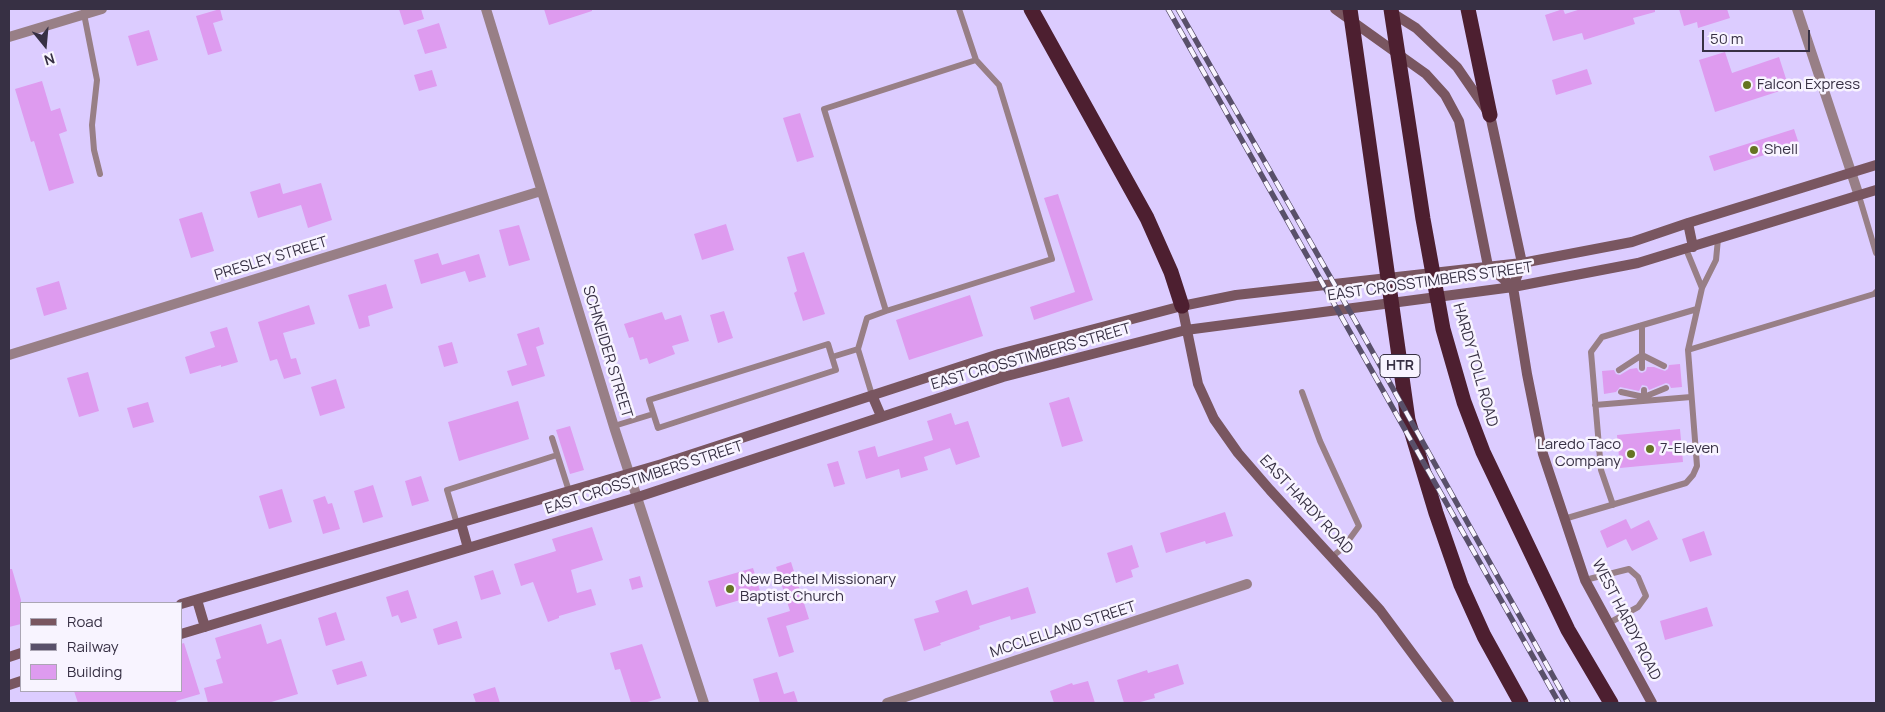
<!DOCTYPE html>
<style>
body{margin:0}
#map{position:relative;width:1885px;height:712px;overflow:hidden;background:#dcccff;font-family:Manrope,sans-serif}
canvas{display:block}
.frame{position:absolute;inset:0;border:10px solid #373044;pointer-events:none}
.legend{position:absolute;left:20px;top:602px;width:162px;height:90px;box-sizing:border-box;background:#f8f4ff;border:1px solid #aba6b4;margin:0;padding:6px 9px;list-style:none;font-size:15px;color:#373044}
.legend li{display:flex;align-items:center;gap:10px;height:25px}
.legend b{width:25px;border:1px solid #aba6b4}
.north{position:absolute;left:20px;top:20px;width:50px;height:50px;-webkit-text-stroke:4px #f8f4ff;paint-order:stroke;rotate:163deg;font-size:14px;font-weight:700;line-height:20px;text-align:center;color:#373044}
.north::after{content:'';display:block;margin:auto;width:18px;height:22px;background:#373044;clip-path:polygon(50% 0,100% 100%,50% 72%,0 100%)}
.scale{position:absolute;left:1702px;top:30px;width:108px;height:22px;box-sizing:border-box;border:2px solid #373044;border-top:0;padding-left:6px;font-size:15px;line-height:18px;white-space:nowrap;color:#373044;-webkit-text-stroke:4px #f8f4ff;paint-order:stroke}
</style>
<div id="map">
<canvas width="1885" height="712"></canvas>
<div class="frame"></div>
<ul class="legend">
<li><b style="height:6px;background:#795660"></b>Road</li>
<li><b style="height:6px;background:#59506a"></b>Railway</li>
<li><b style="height:14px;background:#de9bef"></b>Building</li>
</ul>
<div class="north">N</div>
<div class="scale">50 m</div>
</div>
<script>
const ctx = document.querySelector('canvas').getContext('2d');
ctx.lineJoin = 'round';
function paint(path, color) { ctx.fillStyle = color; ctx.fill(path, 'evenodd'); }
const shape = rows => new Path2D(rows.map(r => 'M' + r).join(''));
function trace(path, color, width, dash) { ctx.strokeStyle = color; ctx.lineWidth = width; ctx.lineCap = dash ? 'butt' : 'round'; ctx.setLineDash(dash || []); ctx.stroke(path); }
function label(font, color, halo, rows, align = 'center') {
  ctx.font = font + ' Manrope,sans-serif'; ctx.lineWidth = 5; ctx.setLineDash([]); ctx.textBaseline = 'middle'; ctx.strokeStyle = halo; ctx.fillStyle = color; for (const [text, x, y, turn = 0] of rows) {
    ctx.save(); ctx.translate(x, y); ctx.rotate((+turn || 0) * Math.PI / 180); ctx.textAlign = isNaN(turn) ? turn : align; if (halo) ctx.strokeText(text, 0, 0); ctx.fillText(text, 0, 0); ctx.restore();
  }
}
const building = shape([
 [220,9,223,20,213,23,222,51,208,55,196,16],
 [399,9,421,9,424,19,404,25],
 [544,9,592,9,592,11,549,25],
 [1563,9,1565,14,1581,9,1655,9,1655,12,1633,18,1635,24,1584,40,1582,33,1553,41,1545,15],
 [1679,9,1727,9,1730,18,1698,28,1697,22,1684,26],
 [439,23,447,48,425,54,417,30],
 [149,30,158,60,137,66,128,36],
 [1725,52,1732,73,1779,57,1789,88,1715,112,1699,60],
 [1587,69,1592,84,1556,95,1552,80],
 [432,70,437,86,419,91,414,75],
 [42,81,51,111,60,108,67,131,59,134,74,183,49,191,34,141,31,142,15,89],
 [800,113,814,157,797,162,783,118],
 [1794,129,1799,144,1714,171,1709,156],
 [280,183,283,194,321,183,332,220,308,228,301,205,258,218,250,192],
 [1058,194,1093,300,1034,320,1030,307,1075,292,1044,198],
 [202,212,214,251,191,258,179,219],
 [726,224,734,250,702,260,694,234],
 [519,225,530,260,509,266,499,230],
 [804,252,825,314,803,321,794,293,797,291,787,257],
 [438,253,442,265,479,254,486,277,469,282,465,271,421,284,414,260],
 [59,281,67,309,44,316,36,288],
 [386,284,393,308,368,316,370,326,359,329,348,295],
 [970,295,983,336,909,360,896,320],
 [309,305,315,324,283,333,291,359,296,358,301,374,284,379,277,359,270,361,258,322],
 [724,311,733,338,718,343,710,315],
 [662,312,665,320,681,315,689,341,672,346,675,354,649,364,647,358,640,360,633,337,629,338,624,324],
 [227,327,238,362,221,367,221,365,190,374,185,357,215,347,210,332],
 [539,327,544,344,536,347,545,376,512,386,507,371,527,365,517,334],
 [452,342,458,363,444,367,438,346],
 [1680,364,1682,387,1671,388,1669,384,1666,383,1649,390,1647,386,1642,385,1639,391,1620,387,1616,392,1604,394,1602,371,1614,370,1616,374,1620,375,1630,369,1637,368,1639,372,1642,373,1646,371,1647,367,1654,367,1665,371,1668,369,1669,365],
 [88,372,99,411,79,417,67,378],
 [336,379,345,408,320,416,311,387],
 [1069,397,1083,441,1062,447,1049,403],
 [518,401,529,439,459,461,448,422],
 [148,402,154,422,133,428,127,408],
 [951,413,955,425,968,421,980,457,956,465,950,448,924,457,928,470,901,478,899,469,866,479,858,451,875,446,878,457,933,440,927,421],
 [570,426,584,470,570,474,556,430],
 [1680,429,1683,462,1620,468,1617,435],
 [838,461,845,484,834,487,827,464],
 [421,476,429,501,412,506,405,481],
 [373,485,383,517,363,523,354,491],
 [282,489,292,522,269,529,259,496],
 [325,496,328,504,332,503,340,529,323,534,313,500],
 [1225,512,1233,536,1206,544,1205,541,1166,553,1160,533],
 [1626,519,1631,529,1649,520,1658,539,1632,551,1626,539,1607,548,1600,531],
 [592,527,603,560,571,570,577,593,591,589,596,605,559,616,559,618,548,622,533,582,521,586,514,564,556,551,552,539],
 [1704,531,1712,555,1690,562,1682,539],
 [1132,545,1139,567,1131,570,1133,577,1116,583,1107,553],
 [791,562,809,619,786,626,794,652,779,657,767,618,790,611,776,567],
 [753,568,761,594,716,607,708,581],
 [9,569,12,569,21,600,21,624,9,627],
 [493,570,501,594,481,600,474,576],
 [640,576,643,587,632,590,629,579],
 [1028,587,1036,613,1011,620,1010,616,979,626,980,629,940,643,941,645,924,651,914,619,939,612,935,601,967,590,972,605],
 [408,590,417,618,401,623,398,615,392,617,386,597],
 [1707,607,1713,626,1665,640,1660,621],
 [336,612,345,640,326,646,318,618],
 [457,621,462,638,438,645,433,629],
 [261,624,267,644,281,639,298,694,268,703,208,703,204,688,223,683,216,660,221,658,215,638],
 [184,643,200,694,176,701,177,703,78,703,74,691,181,691,181,644],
 [642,644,661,698,644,703,631,703,620,669,615,670,610,653],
 [362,661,367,676,337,685,332,670],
 [1178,664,1184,684,1154,694,1155,698,1137,703,1124,703,1117,680,1147,670,1148,673],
 [777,672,784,694,794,691,798,703,760,703,753,679],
 [1088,681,1095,703,1054,703,1050,691,1072,683,1073,685],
 [495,687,500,703,476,703,473,694]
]);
const service = shape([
 [84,14,97,80,92,125,94,150,100,174],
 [1859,196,1876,253],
 [1686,249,1702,288],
 [886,311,824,109,976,60],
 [1642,325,1642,355,1664,366],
 [1688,350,1874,294,1876,292],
 [832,357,828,344,649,400,658,428,836,370,832,357,858,349],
 [1619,370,1642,355,1642,368],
 [1302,392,1320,441,1359,526,1343,548,1333,556],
 [1621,392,1644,397,1644,390],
 [872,395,858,349,867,318,886,311,1052,259,999,85,976,60,959,9],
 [1644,400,1644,397,1666,388],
 [1595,405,1691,397],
 [614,426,653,414],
 [552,438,569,491],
 [1613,505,1601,470,1591,352,1602,337,1697,309],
 [1564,519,1686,483,1693,475,1697,466,1688,350,1702,288,1716,260,1718,239],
 [457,524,447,490,557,455],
 [1585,580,1629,569,1638,577,1646,596,1638,607,1609,623]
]);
const minor = shape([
 [486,9,615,430,704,703],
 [1797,9,1859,196],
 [9,37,102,9],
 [9,355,541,191],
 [887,703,1247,584]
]);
const secondary = shape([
 [1335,9,1426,74,1445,95,1459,121,1488,266,1513,287],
 [1389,11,1416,28,1457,67,1490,115,1522,263,1513,287,1527,374,1543,454,1585,580,1652,703],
 [1688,223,1693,247],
 [1182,306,1198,384,1214,419,1238,453,1270,490,1380,610,1449,703],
 [999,354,1003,377],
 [872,395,881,416],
 [461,523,468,548],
 [197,600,205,627],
 [181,604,662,464,999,354,1182,306,1236,295,1522,263,1632,242,1688,223,1876,165],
 [181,634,638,497,1003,377,1186,330,1513,287,1638,263,1876,190],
 [9,657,21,653],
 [9,685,21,681]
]);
const motorway = shape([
 [1031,9,1147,218,1171,272,1182,306],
 [1350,9,1408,420,1436,513,1461,585,1484,636,1521,703],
 [1391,9,1423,219,1443,329,1464,402,1483,452,1568,630,1611,703],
 [1468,9,1490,115]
]);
const rail = shape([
 [1168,9,1559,703],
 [1178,9,1357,324,1568,703]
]);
const markers = [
 [1747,85,5,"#657421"],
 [1754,150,5,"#657421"],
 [1650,449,5,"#657421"],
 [1631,454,5,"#657421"],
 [730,589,5,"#657421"]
];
const shields = [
 [1400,366,40]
];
const shieldNames = [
 ["HTR",1400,366]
];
const poiNames = [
 ["Falcon Express",1757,85],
 ["Shell",1764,150],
 ["Laredo Taco",1621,445,"right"],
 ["Company",1621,462,"right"],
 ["7-Eleven",1660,449],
 ["New Bethel Missionary",740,580],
 ["Baptist Church",740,597]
];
const streetNames = [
 ["PRESLEY STREET",271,259,-17],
 ["EAST CROSSTIMBERS STREET",1430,282,-8],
 ["SCHNEIDER STREET",607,352,73],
 ["EAST CROSSTIMBERS STREET",1031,357,-16],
 ["HARDY TOLL ROAD",1475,365,74],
 ["EAST CROSSTIMBERS STREET",644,478,-18],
 ["EAST HARDY ROAD",1306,505,47],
 ["WEST HARDY ROAD",1626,620,63],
 ["MCCLELLAND STREET",1063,630,-18]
];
paint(building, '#de9bef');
trace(service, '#987f86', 6);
trace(minor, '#987f86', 10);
trace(secondary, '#795660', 10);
trace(motorway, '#4d1f30', 15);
trace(rail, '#59506a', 5.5);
trace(rail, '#f8f4ff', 4, [11]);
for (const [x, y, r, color] of markers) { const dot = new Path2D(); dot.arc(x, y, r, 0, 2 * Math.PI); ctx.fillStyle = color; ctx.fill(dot); trace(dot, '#f8f4ff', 2); }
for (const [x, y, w] of shields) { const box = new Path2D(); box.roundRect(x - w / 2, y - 11.5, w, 23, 4); ctx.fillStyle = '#f8f4ff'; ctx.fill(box); trace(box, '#373044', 1); }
label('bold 14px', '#373044', null, shieldNames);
label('15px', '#373044', '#f8f4ff', poiNames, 'left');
label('15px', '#373044', '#f8f4ff', streetNames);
</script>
